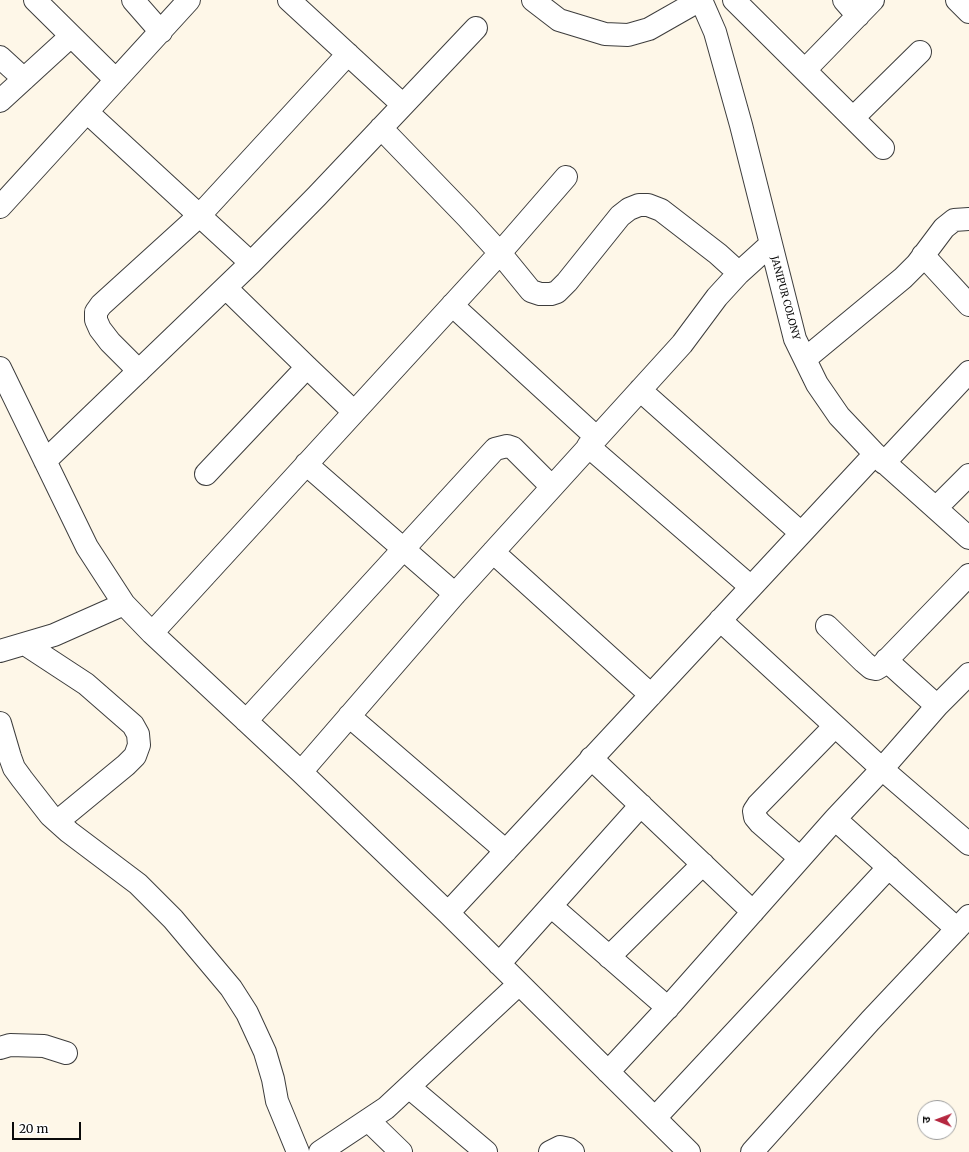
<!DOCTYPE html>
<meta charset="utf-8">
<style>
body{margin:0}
#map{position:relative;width:969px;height:1152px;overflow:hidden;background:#fef7e8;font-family:Merriweather,"Noto Sans Devanagari",serif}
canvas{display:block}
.north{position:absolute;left:917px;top:1100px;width:40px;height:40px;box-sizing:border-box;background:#fff;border:1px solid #9d9d9d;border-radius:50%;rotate:271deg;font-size:11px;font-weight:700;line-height:16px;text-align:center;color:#0a0a0a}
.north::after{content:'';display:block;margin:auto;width:14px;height:18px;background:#b52740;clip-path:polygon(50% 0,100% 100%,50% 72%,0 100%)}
.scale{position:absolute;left:12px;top:1122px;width:69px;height:18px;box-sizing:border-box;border:2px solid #0a0a0a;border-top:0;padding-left:5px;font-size:12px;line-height:14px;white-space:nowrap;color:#0a0a0a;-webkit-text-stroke:3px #fff;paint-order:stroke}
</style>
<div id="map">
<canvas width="969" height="1152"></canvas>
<div class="north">उ</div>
<div class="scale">20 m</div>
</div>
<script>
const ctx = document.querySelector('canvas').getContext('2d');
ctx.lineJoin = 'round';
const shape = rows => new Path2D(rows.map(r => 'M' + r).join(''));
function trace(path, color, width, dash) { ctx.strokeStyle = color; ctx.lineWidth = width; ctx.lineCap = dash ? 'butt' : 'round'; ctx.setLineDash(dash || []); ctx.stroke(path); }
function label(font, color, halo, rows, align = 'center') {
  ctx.font = font + ' Merriweather,serif'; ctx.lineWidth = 4; ctx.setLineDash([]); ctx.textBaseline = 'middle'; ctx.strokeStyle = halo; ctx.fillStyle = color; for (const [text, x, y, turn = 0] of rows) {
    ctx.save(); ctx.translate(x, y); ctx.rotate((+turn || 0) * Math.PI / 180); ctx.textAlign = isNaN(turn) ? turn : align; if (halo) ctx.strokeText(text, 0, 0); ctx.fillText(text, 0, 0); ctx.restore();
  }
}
const minor = shape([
 [35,0,116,80],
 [133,0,161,32],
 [289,0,403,105],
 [533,0,559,20,605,34,628,35,649,29,700,0],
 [701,0,715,32,741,125,795,339,817,384,839,416,875,454,969,538],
 [734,0,883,148],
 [844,0,858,16],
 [957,0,969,12],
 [0,57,24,79],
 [805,70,873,0],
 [0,101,71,36],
 [87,112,251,263],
 [853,118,920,52],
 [381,128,467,217,500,253,531,291,540,294,551,294,557,292,567,282,620,216,629,209,639,205,648,205,661,210,718,254,739,273],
 [0,207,189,0],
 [923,255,969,305],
 [226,288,307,367,354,412],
 [452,305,596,437],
 [805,359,903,278,917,264,944,228,954,220,969,219],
 [0,368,87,547,124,604,152,633,301,772,448,913,689,1152],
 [139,371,110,342,100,329,96,320,96,312,101,305,199,216,348,54],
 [640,390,801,533],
 [588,446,751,587],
 [45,461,251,263,317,196,476,28],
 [884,463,969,372],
 [306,464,455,594],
 [206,474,307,367],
 [936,508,969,475],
 [493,552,651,695],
 [720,620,882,769,969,844],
 [827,626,864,662,871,668,876,669,881,666,969,575],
 [152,633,500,253,566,177],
 [25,644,86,684,133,725,138,734,139,745,135,756,126,765,58,821],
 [0,651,54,635,124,604],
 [886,660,937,706],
 [349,716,506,851],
 [246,721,495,449,507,446,513,448,552,487],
 [0,723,10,757,14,768,22,779,50,815,69,832,138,884,173,919,231,988,247,1013,265,1052,273,1079,277,1101,298,1152],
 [591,758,753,912],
 [301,772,455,594,682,344,717,297,739,273,771,244],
 [835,819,957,929],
 [800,858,760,823,755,817,754,811,758,805,835,726],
 [551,906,668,1008],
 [448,913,875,454],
 [609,957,703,864],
 [499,964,641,805],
 [0,1048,10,1045,44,1046,66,1053],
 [608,1072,673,1002,835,819,882,769,937,706,969,674],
 [409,1087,486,1152],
 [655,1118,889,867],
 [368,1120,401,1152],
 [320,1152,386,1108,519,984],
 [550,1152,560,1147,569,1149,573,1152],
 [752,1152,870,1021,969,916]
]);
const streetNames = [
 ["JANIPUR COLONY",785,298,75]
];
trace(minor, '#3d3d3d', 24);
trace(minor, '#fff', 22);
label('10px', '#0a0a0a', '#fff', streetNames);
</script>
